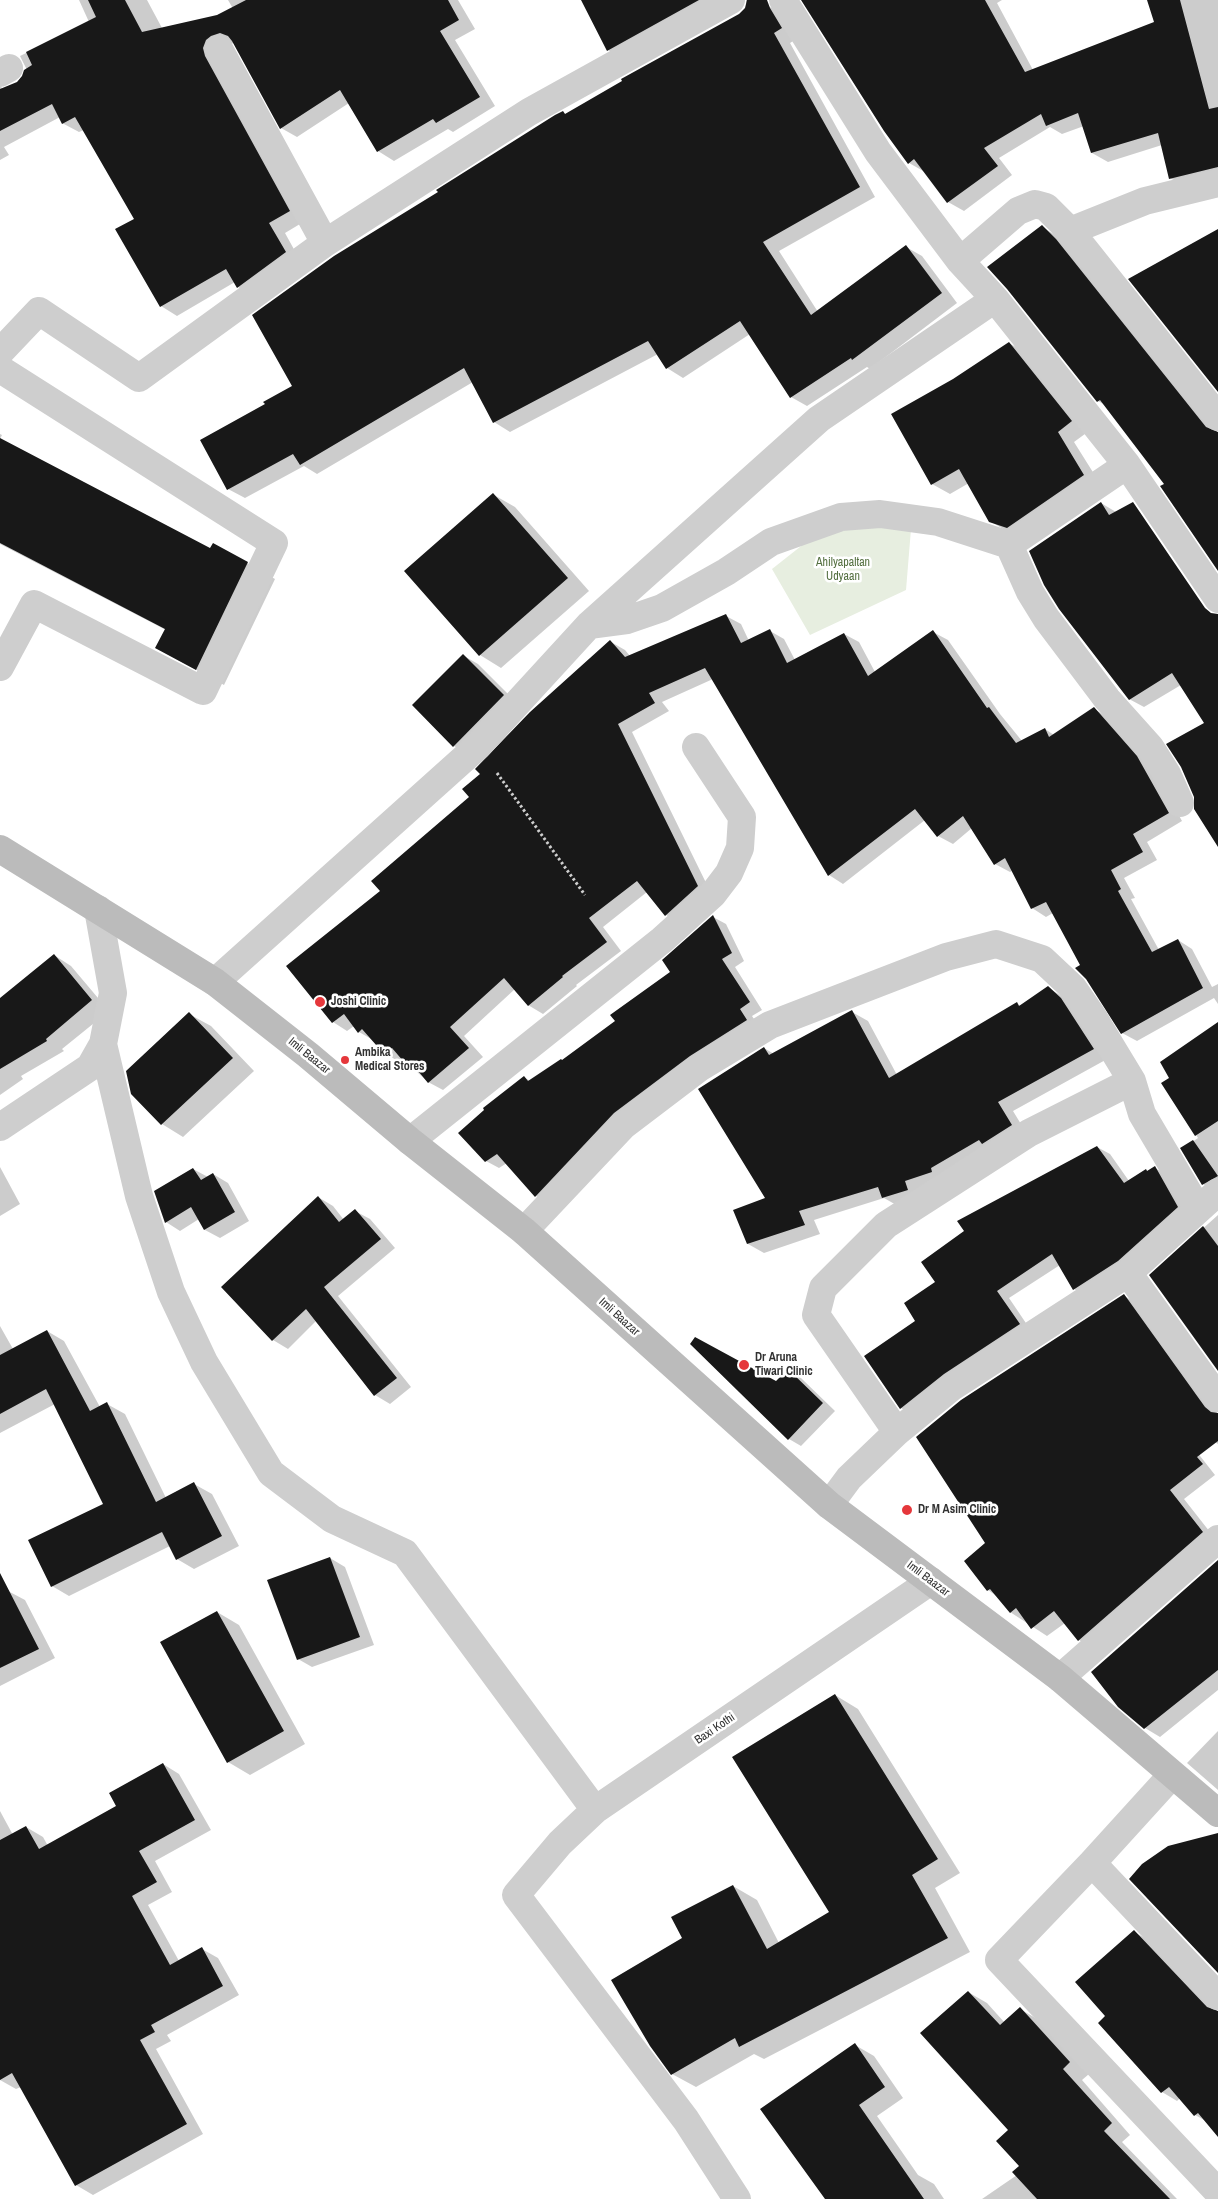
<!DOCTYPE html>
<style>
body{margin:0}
canvas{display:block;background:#fff}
</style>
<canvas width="1218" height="2199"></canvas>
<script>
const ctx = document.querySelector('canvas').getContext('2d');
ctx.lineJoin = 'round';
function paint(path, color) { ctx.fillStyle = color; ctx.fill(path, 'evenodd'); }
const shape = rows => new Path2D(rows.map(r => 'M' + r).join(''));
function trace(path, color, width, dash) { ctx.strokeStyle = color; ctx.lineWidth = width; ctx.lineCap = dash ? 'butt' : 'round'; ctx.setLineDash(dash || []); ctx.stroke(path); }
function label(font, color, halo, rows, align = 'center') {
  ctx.font = font + ' "Archivo Narrow",sans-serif'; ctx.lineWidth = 5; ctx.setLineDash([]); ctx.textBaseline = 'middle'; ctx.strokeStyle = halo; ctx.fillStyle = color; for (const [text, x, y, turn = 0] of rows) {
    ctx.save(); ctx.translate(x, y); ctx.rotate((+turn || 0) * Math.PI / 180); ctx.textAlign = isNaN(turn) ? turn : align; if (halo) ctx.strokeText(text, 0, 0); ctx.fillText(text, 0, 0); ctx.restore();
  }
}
const green = shape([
 [829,524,911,529,906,590,810,635,772,569]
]);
const shadow = shape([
 [79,0,147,0,162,28,235,12,228,0,458,0,475,29,455,40,495,106,453,132,448,129,394,161,378,151,349,103,297,137,281,128,235,43,229,44,305,221,285,233,301,262,254,296,238,287,235,282,177,316,161,306,117,230,135,219,84,130,79,132,62,123,60,117,4,147,9,155,0,160,0,57,8,69,0,82,2,89,17,83,24,76,26,68,20,56,89,22],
 [582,0,731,0,624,59,608,50],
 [746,0,768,6,785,15,798,38,790,43,875,197,779,251,818,312,906,247,922,256,957,303,870,369,867,367,807,406,791,397,750,334,683,378,667,368,658,354,510,432,494,422,473,382,317,474,304,466,245,498,228,489,267,405,294,386,439,193,563,113,566,114,739,15,746,8],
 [802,0,1002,0,997,3,1033,70,1155,23,1153,0,1218,0,1218,179,1186,187,1170,178,1162,145,1108,162,1092,153,1084,126,1062,134,1050,127,999,158,1012,175,964,211,948,202,925,172,909,163],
 [1042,227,1057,236,1071,250,1218,433,1218,569,1166,484,1105,405,1098,401],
 [1009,343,1026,353,1089,431,1074,442,1101,485,1008,532,990,521,969,483,950,494,932,484,954,380],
 [0,434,2,435,0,439,211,550,247,563,275,579,224,685,156,648,166,630,0,544],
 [494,495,515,507,589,591,501,668,480,655],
 [1101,503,1116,512,1218,644,1218,839,1206,723,1181,685,1144,707,1129,699],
 [726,616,741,624,749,641,770,631,784,639,795,660,844,634,859,642,875,672,933,632,948,640,1000,714,1022,741,1045,729,1054,735,1094,709,1108,717,1152,766,1182,821,1147,842,1157,860,1124,878,1135,898,1131,899,1159,950,1178,940,1192,949,1212,987,1218,984,1218,1004,1214,998,1137,1041,1122,1033,1081,966,1053,913,1046,917,1032,908,1012,871,1010,872,995,864,972,828,953,844,938,836,925,820,843,884,829,875,713,679,662,702,669,711,632,732,712,895,680,923,666,915,647,892,603,927,621,951,576,985,577,986,543,1014,528,1005,515,989,464,1036,483,1057,443,1090,428,1082,403,1059,399,1062,385,1053,373,1040,359,1032,354,1026,347,1031,333,1022,288,966,382,892,471,797,482,774,611,642,625,650,630,656],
 [464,656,478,664,518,704,469,755,454,746,414,705],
 [713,917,726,924,744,961,735,967,762,1010,752,1016,760,1028,549,1203,536,1196,507,1163,499,1168,486,1161,524,1077,530,1081,563,1061,616,1021,671,972],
 [54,955,71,966,109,1011,62,1049,64,1051,21,1076,23,1079,0,1095,0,1015],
 [1048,988,1064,997,1109,1058,1013,1111,1027,1134,898,1206,884,1198,814,1220,820,1234,764,1253,748,1244,767,1199,764,1048,774,1054,852,1012,868,1021,897,1075,1017,1004,1021,1006],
 [189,1014,211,1026,254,1071,183,1137,162,1124],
 [1218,1023,1218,1193,1203,1184,1182,1149,1198,1138,1163,1084,1171,1078],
 [1097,1147,1110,1154,1129,1181,1146,1170,1149,1172,1155,1168,1167,1175,1191,1214,1087,1296,1074,1289,1060,1265,1009,1298,1032,1332,914,1416,901,1408,865,1357,917,1321,937,1282],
 [0,1167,20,1204,0,1216],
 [193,1169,208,1177,213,1174,228,1183,249,1221,220,1238,205,1230,199,1219,180,1231,166,1222],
 [318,1197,333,1206,344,1220,355,1211,370,1219,395,1248,338,1296,411,1387,390,1404,375,1395,316,1321,288,1349,273,1340],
 [1218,1215,1218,1369,1151,1275],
 [1124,1296,1139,1304,1218,1414,1218,1444,1164,1410,1215,1475,1184,1499,1217,1541,1094,1649,1079,1640,1065,1623,1047,1636,1010,1612,998,1597,988,1590,987,1543],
 [0,1326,13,1349,47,1331,64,1341,100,1407,107,1404,125,1414,166,1498,194,1484,212,1494,239,1546,194,1569,177,1559,170,1546,69,1596,52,1586,105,1504,55,1404,0,1433],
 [788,1371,801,1378,835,1411,801,1446,789,1439,776,1383],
 [330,1558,345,1567,374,1645,312,1667,298,1659],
 [1218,1563,1218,1690,1160,1737,1145,1728],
 [8,1591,25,1600,55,1658,0,1686,0,1595],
 [217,1612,239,1625,305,1744,250,1775,228,1762],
 [835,1695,858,1709,960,1873,935,1888,970,1952,764,2059,754,2054,696,2087,672,2074,684,1939,733,1886,757,1900,779,1943,830,1912],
 [1218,1731,1218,1790,1187,1763],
 [163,1764,179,1774,211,1830,155,1861,172,1892,148,1905,179,1961,202,1949,218,1958,239,1995,167,2035,171,2041,156,2049,203,2134,93,2195,76,2185,21,2087,16,2089,0,2080,0,1811,13,1835,26,1827,43,1837,48,1846,118,1807],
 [1134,1932,1149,1940,1218,2012,1218,2133,1208,2122,1195,2115,1180,2098,1177,2101,1162,2092,1107,2016],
 [968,1992,987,2003,1005,2023,1020,2009,1039,2020,1089,2074,1082,2080,1130,2135,1122,2142,1177,2199,982,2199,1017,2175,1020,2166],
 [855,2045,874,2056,903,2098,877,2116,918,2175,934,2184,944,2199,826,2199]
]);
const building = shape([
 [88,0,125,0,142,32,217,15,246,0,448,0,459,20,440,31,480,97,436,123,433,119,377,152,340,90,280,129,232,41,228,36,220,33,211,36,206,40,203,48,205,56,290,211,269,223,286,252,237,288,226,269,160,307,115,229,134,219,75,117,62,124,52,104,0,131,0,89,17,82,22,76,24,70,32,65,26,52,96,17],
 [581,0,699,0,607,51],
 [747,0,767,0,770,8,782,28,774,33,860,187,763,242,811,315,906,245,942,293,852,360,851,358,790,398,740,321,666,369,648,341,493,423,464,368,300,465,293,454,227,490,200,440,265,404,263,402,292,386,252,315,334,256,438,192,436,190,555,115,563,111,565,114,622,81,621,79,739,14,745,8],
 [801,0,985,0,1025,72,1154,22,1147,0,1180,0,1209,109,1218,107,1218,167,1169,179,1158,133,1091,153,1078,113,1046,126,1041,114,984,148,998,166,947,203,914,159,908,164,884,131],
 [1042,225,1056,239,1206,427,1218,432,1218,571,1160,486,1164,484,1100,400,1097,402,1007,289,987,267],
 [1218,229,1218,392,1128,279],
 [1009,342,1072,421,1058,432,1084,475,1007,528,989,522,959,469,931,485,891,414,953,379],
 [0,438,210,548,213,543,248,562,196,670,155,648,165,629,0,543],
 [493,493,568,578,479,656,404,571],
 [1101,502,1109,515,1133,502,1205,608,1211,613,1218,614,1218,847,1194,809,1194,797,1181,767,1166,744,1204,723,1172,673,1129,700,1059,609,1044,585,1029,551],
 [726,614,741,643,770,629,787,663,844,633,868,676,933,630,987,708,989,707,1016,743,1045,728,1049,737,1094,707,1137,756,1169,813,1133,834,1143,852,1111,870,1121,889,1118,891,1152,952,1178,939,1203,988,1121,1034,1086,979,1075,968,1080,965,1046,902,1031,909,1005,858,994,865,963,816,937,837,915,809,828,876,705,668,649,693,655,703,618,724,698,886,665,916,637,881,589,918,607,942,562,976,563,977,528,1006,504,978,450,1027,469,1048,428,1083,414,1066,410,1069,392,1048,384,1054,362,1029,358,1033,344,1014,332,1023,286,966,380,891,371,881,469,797,462,789,480,774,475,769,530,712,610,640,625,657],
 [463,654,504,695,453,747,412,705],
 [713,915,732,953,722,959,750,1002,740,1009,747,1020,690,1056,614,1113,535,1197,497,1154,485,1162,458,1133,484,1110,483,1108,524,1076,528,1081,561,1059,562,1060,615,1021,610,1015,670,972,662,960],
 [54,954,92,1000,46,1039,47,1041,0,1069,0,998],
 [1048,986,1061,998,1094,1049,998,1102,1012,1125,982,1144,979,1140,931,1168,932,1172,905,1181,908,1190,882,1198,878,1187,799,1211,805,1225,747,1244,733,1210,765,1198,698,1089,764,1047,769,1055,852,1010,889,1078,1017,1002,1019,1006],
 [189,1012,233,1058,161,1125,131,1094,126,1071],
 [1218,1022,1218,1121,1195,1136,1161,1083,1169,1078,1160,1062],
 [1193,1140,1218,1176,1202,1185,1180,1148],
 [1097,1146,1124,1183,1146,1169,1147,1171,1155,1166,1178,1207,1118,1261,1073,1290,1052,1254,997,1291,1020,1324,944,1374,900,1409,864,1356,915,1321,904,1303,935,1282,921,1262,964,1231,957,1221],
 [193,1168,201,1180,213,1173,235,1212,204,1230,191,1207,165,1223,154,1191],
 [318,1196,339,1222,355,1209,381,1239,324,1287,397,1378,374,1396,306,1309,272,1341,221,1287],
 [1203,1226,1218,1246,1218,1371,1149,1275],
 [1124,1294,1205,1407,1211,1412,1218,1413,1218,1441,1197,1457,1203,1464,1170,1490,1203,1532,1078,1641,1054,1611,1031,1629,1016,1608,1010,1613,990,1589,987,1591,964,1561,985,1543,916,1437,961,1400],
 [47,1330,90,1411,107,1402,156,1502,194,1482,222,1536,176,1560,162,1532,51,1587,28,1540,103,1504,46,1389,0,1414,0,1355],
 [695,1337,776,1381,788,1369,823,1403,788,1440,690,1344],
 [330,1557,360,1637,297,1660,267,1580],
 [1218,1560,1218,1670,1144,1729,1118,1707,1091,1672],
 [0,1573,39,1649,0,1668],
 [217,1611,284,1731,227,1763,160,1642],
 [835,1694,938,1859,912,1875,948,1938,739,2047,735,2038,671,2075,650,2046,611,1980,682,1938,671,1917,733,1885,767,1949,829,1912,732,1757],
 [163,1763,195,1820,139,1851,157,1882,132,1896,170,1965,202,1947,223,1986,151,2025,155,2032,140,2040,187,2124,75,2186,12,2073,0,2080,0,1840,26,1826,39,1849,116,1806,109,1793],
 [1218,1833,1218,1973,1129,1879,1142,1864,1168,1846],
 [1134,1930,1207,2007,1218,2011,1218,2137,1198,2113,1194,2116,1169,2087,1161,2093,1098,2023,1105,2016,1075,1982],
 [968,1991,1000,2025,1020,2007,1070,2062,1063,2069,1112,2123,1104,2131,1170,2199,1037,2199,1012,2172,1019,2166,996,2141,1008,2130,920,2033],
 [855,2043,885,2087,859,2105,924,2199,825,2199,760,2109]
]);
const path = shape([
 [497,773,585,895]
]);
const street = shape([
 [783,0,878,152,960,261,995,299,1127,465,1218,599],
 [219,49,325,243],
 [0,73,9,68],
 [1070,231,1145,201,1218,183],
 [960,261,1018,211,1035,204,1046,207,1070,231,1218,417],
 [0,352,39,311,139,378,325,243,529,112,731,0],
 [0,369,274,543,203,691,34,604,0,667],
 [1009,545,1030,592,1046,618,1107,699,1150,747,1167,774,1180,803],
 [589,625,627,620,662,608,726,572,771,542,841,517,880,514,938,522,1009,545,1127,465],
 [215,982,478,746,589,625,819,419,995,299],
 [103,1044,139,1196,171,1292,204,1362,271,1473,332,1519,405,1553,595,1810],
 [0,1127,90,1067,103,1044,113,993,98,909],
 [410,1141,662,940,713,894,729,873,740,848,742,817,696,747],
 [524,1231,624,1125,699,1068,770,1025,946,957,996,944,1042,959,1073,988,1095,1020,1132,1081,1142,1114,1198,1209],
 [1128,1273,1218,1398],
 [897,1432,816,1315,823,1288,886,1225,1029,1133,1132,1081],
 [829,1505,849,1478,897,1432,952,1387,1128,1273,1218,1192],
 [1060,1678,1218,1539],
 [1172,1775,1092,1863,999,1960,1218,2192],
 [1092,1863,1218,1996],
 [737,2199,686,2120,516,1895,560,1843,595,1810,931,1581]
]);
const secondary = shape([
 [0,849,215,982,308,1055,410,1141,524,1231,829,1505,1060,1678,1218,1813]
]);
const markers = [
 [320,1002,6,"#e5373b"],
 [345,1060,5,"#e5373b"],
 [744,1365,6,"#e5373b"],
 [907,1510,6,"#e5373b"]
];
const parkNames = [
 ["Ahilyapaltan",843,563],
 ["Udyaan",843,577]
];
const poiNames = [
 ["Joshi Clinic",331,1002],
 ["Ambika",355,1053],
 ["Medical Stores",355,1067],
 ["Dr Aruna",755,1358],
 ["Tiwari Clinic",755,1372],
 ["Dr M Asim Clinic",918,1510]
];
const streetNames = [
 ["Imli Baazar",309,1056,39],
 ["Imli Baazar",619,1317,42],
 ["Imli Baazar",928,1579,37],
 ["Baxi Kothi",715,1729,-34]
];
paint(green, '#e7eee0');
paint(shadow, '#0003');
paint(building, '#181818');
trace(path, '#cecece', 3, [2.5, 2.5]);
trace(street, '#cecece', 28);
trace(secondary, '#bbb', 28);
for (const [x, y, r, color] of markers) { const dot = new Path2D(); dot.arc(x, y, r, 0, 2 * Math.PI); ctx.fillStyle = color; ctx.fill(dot); trace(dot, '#fff', 2); }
label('12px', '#526e3e', '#fff', parkNames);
label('bold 12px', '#313131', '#fff', poiNames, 'left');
label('12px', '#313131', '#fff', streetNames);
</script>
